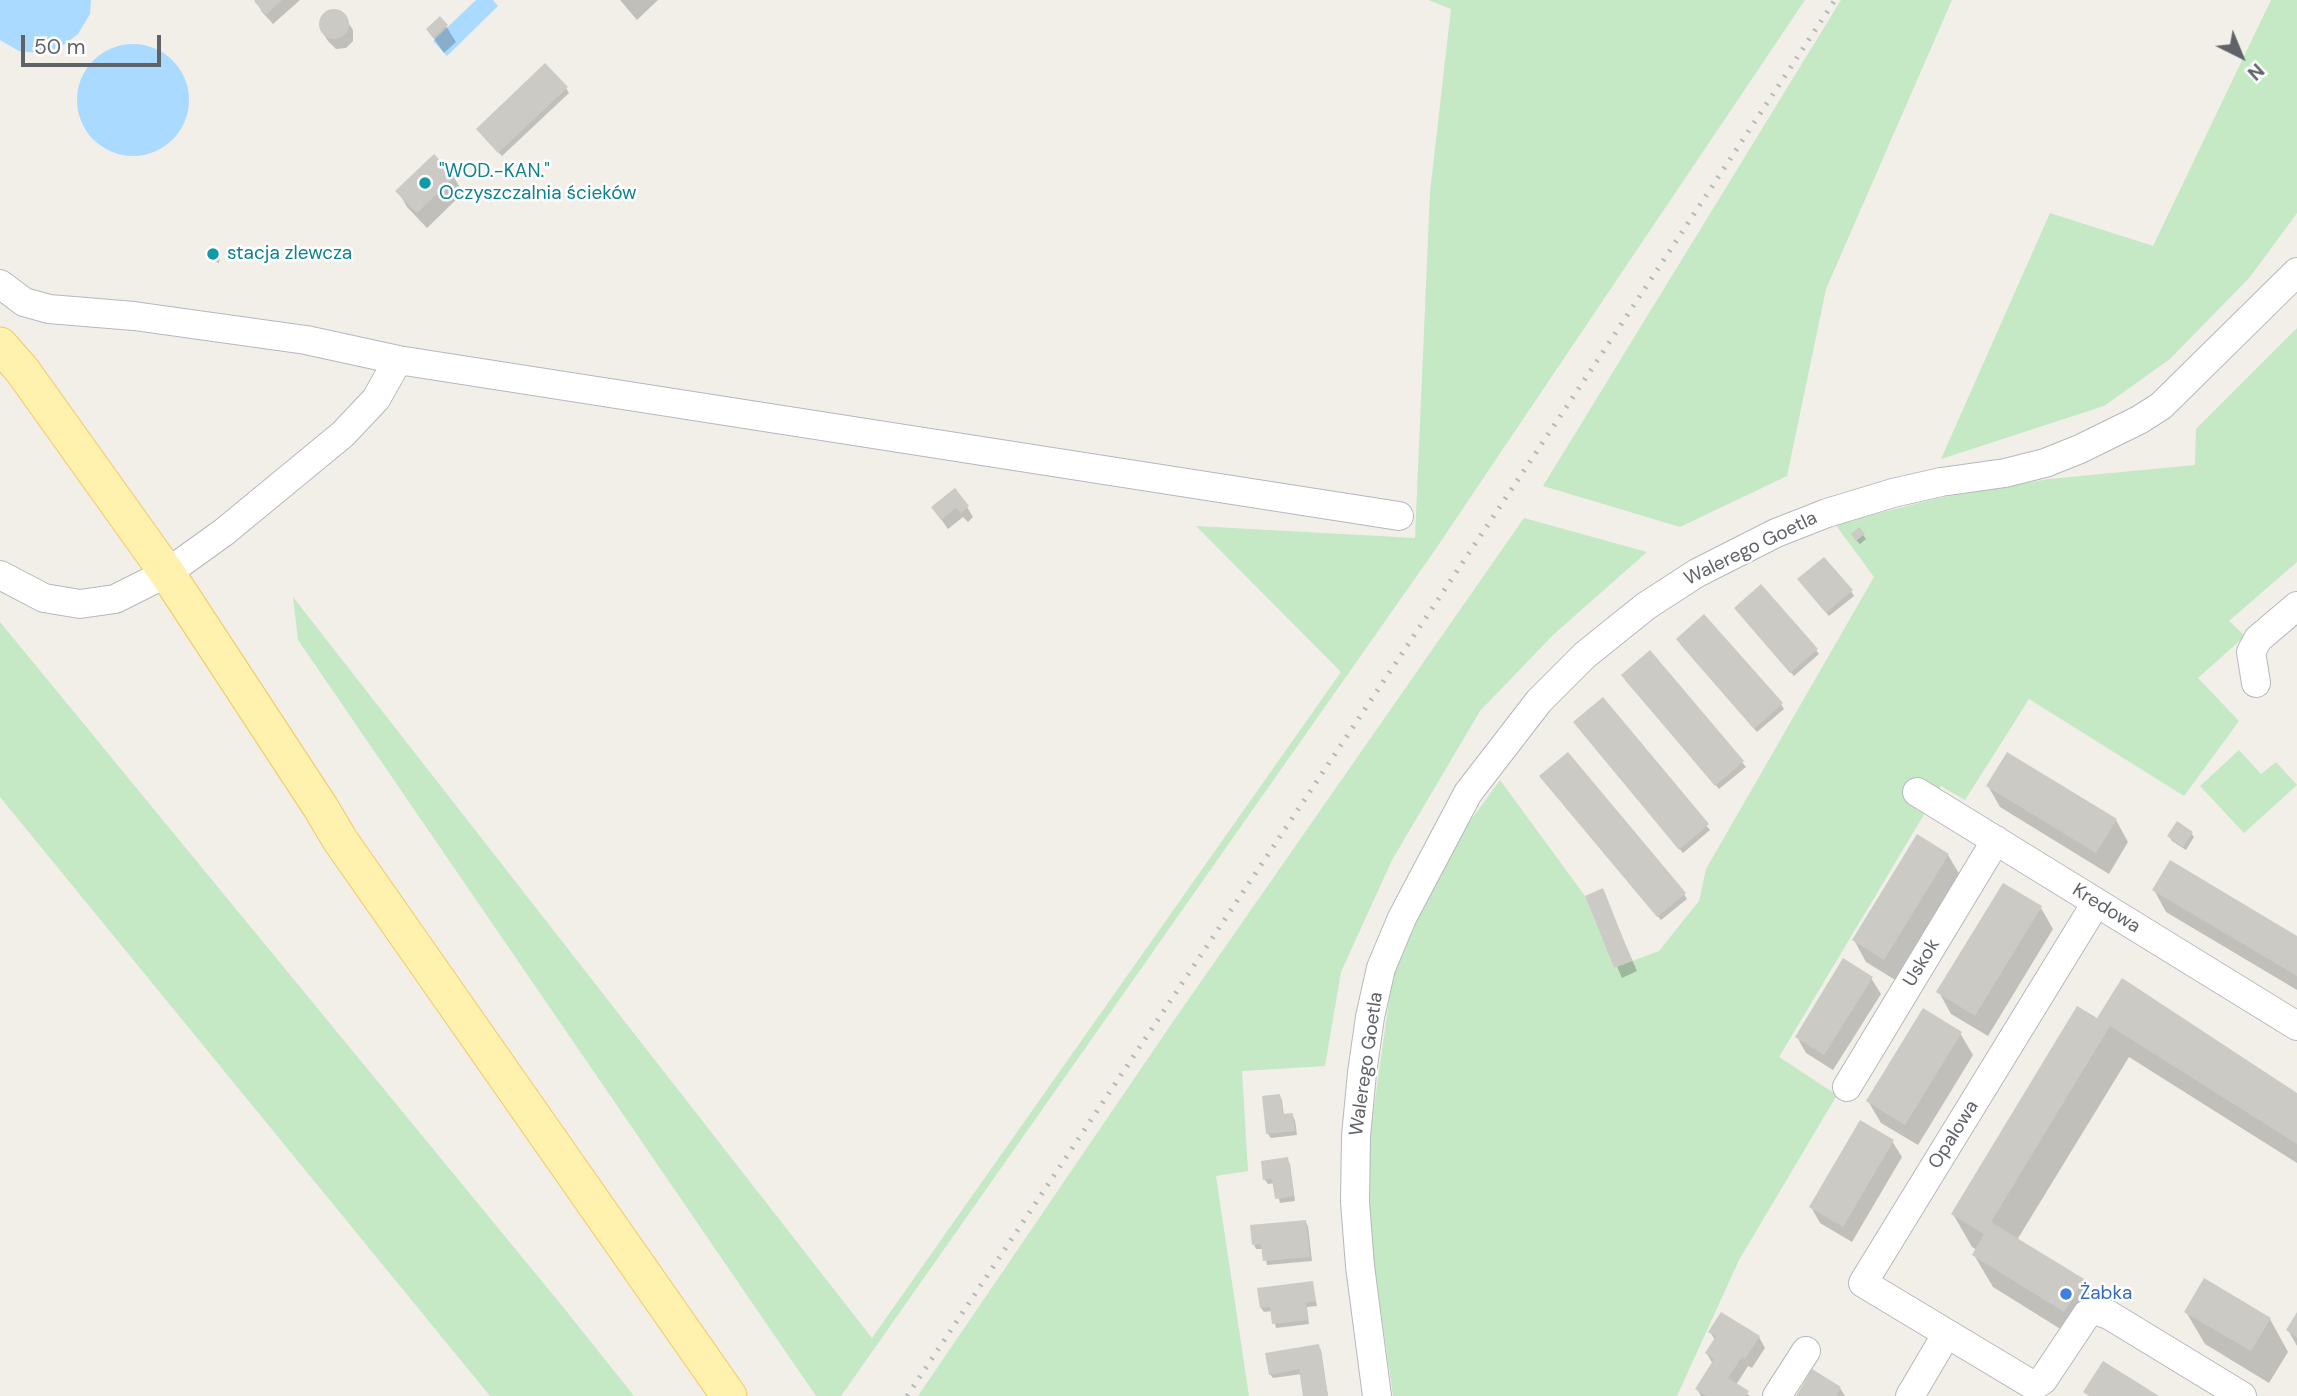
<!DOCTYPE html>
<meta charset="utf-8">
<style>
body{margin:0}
#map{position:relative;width:2297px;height:1396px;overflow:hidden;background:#f1efe8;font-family:"DM Sans",sans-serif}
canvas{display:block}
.north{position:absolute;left:2206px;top:21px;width:70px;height:70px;-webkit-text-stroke:5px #fff;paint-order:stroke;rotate:137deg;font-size:19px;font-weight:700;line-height:28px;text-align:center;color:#5f6368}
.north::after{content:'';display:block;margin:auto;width:24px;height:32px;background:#5f6368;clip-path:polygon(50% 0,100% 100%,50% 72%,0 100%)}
.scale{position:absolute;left:21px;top:35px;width:140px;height:32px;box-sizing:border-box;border:4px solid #5f6368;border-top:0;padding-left:9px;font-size:21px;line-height:24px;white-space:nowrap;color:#5f6368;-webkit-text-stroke:5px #fff;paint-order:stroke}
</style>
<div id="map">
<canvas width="2297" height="1396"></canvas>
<div class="north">N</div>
<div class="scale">50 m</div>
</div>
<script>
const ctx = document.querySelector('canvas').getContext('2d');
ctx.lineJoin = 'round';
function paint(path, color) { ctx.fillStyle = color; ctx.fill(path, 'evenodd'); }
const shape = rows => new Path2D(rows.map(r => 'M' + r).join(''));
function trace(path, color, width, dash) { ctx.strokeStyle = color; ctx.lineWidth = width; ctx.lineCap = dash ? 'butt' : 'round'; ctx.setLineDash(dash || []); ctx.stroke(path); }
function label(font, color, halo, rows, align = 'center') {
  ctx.font = font + ' "DM Sans",sans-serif'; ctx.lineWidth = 5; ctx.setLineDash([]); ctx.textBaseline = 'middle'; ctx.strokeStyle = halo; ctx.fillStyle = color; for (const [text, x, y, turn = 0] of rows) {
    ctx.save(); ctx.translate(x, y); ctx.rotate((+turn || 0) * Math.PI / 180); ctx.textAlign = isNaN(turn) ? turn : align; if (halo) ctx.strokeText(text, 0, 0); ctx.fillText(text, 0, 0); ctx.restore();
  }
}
const green = shape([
 [1428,0,1805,0,1435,550,841,1396,816,1396,298,640,293,597,872,1338,1341,672,1196,526,1415,538,1430,192,1451,9],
 [1841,0,1952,0,1826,289,1787,476,1680,527,1543,486],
 [2271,0,2297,0,2297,213,2250,277,2170,359,2104,406,1941,459,2050,213,2153,246],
 [2297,328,2297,562,2229,621,2245,636,2198,678,2239,721,2184,796,2029,699,1965,800,1941,786,1779,1057,1837,1095,1739,1260,1677,1396,1393,1396,1363,1184,1394,966,1452,846,1500,780,1585,896,1614,968,1659,951,1699,901,1706,869,1874,577,1835,524,1939,498,2049,479,2195,465,2196,429],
 [1524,518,1647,552,1553,635,1480,711,1392,860,1341,972,1325,1066,1242,1071,1248,1171,1216,1176,1249,1396,918,1396,1170,1026],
 [0,622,563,1307,634,1396,490,1396,0,797],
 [2239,750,2261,774,2276,762,2297,785,2244,833,2200,786]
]);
const water = shape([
 [0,0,91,0,90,14,78,34,61,47,40,53,19,51,0,40],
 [476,0,493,0,498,6,447,56,433,41],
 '77 100a56 56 0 1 1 112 0a56 56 0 1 1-112 0Z'
]);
const shadow = shape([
 [258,0,300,0,273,24,262,12,256,1],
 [620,0,658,0,637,20],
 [329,12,339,12,346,19,353,30,353,41,346,48,336,49,328,41,321,30,321,19],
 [446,26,456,42,444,53,428,30],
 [566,88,569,93,502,156,481,134],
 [454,177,463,193,427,228,407,207,398,191],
 [218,254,220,258,219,263,213,261,210,256],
 [967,507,973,517,968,522,963,517,948,529,933,508],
 [1863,535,1866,539,1860,544,1855,539],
 [1802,584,1851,591,1854,596,1829,616],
 [1739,613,1816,650,1819,654,1794,676],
 [1680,644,1781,704,1784,709,1757,732],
 [1650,652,1746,767,1719,789,1625,680],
 [1603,700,1710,830,1683,853,1578,727],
 [1544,781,1684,894,1687,899,1661,920],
 [1988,786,2116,820,2128,842,2109,874,2000,807],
 [2191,833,2194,837,2186,850,2172,841,2169,836],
 [1948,855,1961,877,1897,981,1866,962,1854,940],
 [2154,890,2297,939,2297,990,2166,912],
 [1602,891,1637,971,1622,978,1587,897],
 [2041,908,2053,929,1988,1036,1951,1014,1939,992],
 [1871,978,1881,994,1833,1070,1806,1053,1797,1037],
 [2097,1020,2297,1095,2297,1163,2129,1057,2017,1240,2083,1280,2102,1313,2083,1343,1993,1287,1974,1255,1977,1250,1972,1247,1953,1214],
 [1960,1033,1973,1055,1918,1145,1881,1123,1868,1101],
 [1280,1096,1282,1100,1284,1116,1292,1115,1295,1120,1297,1135,1271,1138,1268,1134,1264,1098],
 [1892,1141,1902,1157,1852,1242,1820,1223,1811,1207],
 [1287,1159,1290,1164,1295,1201,1280,1203,1275,1183,1268,1184,1265,1180],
 [1305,1221,1308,1226,1312,1261,1267,1265,1264,1249,1256,1249,1254,1245],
 [1312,1283,1317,1306,1307,1307,1309,1324,1276,1328,1272,1311,1264,1312,1261,1308,1259,1290],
 [2186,1312,2270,1319,2288,1352,2269,1383,2205,1344],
 [2297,1316,2297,1346,2288,1330],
 [1710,1332,1759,1337,1765,1348,1752,1368,1748,1366,1736,1385,1750,1396,1701,1396,1697,1389,1713,1364,1707,1354,1715,1340],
 [1318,1346,1321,1350,1328,1396,1305,1396,1302,1374,1273,1378,1270,1374],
 [1840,1388,1845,1396,1798,1396]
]);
const building = shape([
 [255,0,282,0,266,15,254,1],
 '319 24a15 15 0 1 1 30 0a15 15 0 1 1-30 0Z',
 [440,16,448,25,433,38,426,29],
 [545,63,568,87,498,153,476,129],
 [434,154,455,176,417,213,395,191],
 [210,250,219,252,217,259,208,257],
 [955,488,969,506,961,513,956,508,941,520,931,507],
 [1859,527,1865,534,1856,541,1851,534],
 [1824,557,1853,590,1826,613,1797,579],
 [1761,584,1818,649,1790,673,1734,608],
 [1704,614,1783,703,1754,729,1676,639],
 [1650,650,1744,761,1715,786,1621,675],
 [1603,697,1709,824,1679,850,1573,722],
 [1568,752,1686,893,1657,917,1539,776],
 [2007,752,2117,819,2096,853,1986,786],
 [2177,821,2193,832,2183,847,2167,836],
 [1917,834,1949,854,1884,960,1852,940],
 [2170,860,2297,936,2297,976,2152,890],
 [2003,883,2042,906,1975,1016,1936,992],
 [1603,888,1632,961,1614,968,1585,896],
 [1843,958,1873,977,1824,1055,1795,1037],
 [2122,978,2297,1093,2297,1144,2110,1026,1991,1222,2084,1279,2064,1312,1972,1255,1984,1234,1951,1214,2077,1006,2097,1018],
 [1923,1008,1962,1032,1905,1125,1866,1101],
 [1280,1094,1283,1114,1293,1113,1295,1131,1266,1134,1262,1096],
 [1860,1120,1894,1140,1843,1227,1809,1207],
 [1288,1157,1294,1196,1275,1199,1272,1179,1263,1180,1261,1161],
 [1306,1220,1310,1257,1263,1261,1261,1244,1252,1245,1250,1225],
 [2204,1278,2271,1318,2251,1351,2184,1312],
 [1313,1281,1316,1301,1306,1303,1308,1320,1272,1324,1270,1307,1260,1308,1257,1288],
 [1721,1312,1760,1336,1745,1359,1742,1357,1728,1378,1749,1391,1746,1396,1706,1396,1695,1389,1714,1359,1705,1353,1716,1336,1708,1332],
 [2297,1312,2297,1338,2286,1330],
 [1319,1344,1328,1396,1303,1396,1299,1369,1269,1375,1265,1353],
 [2103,1361,2159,1396,2089,1396,2083,1392],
 [1812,1369,1841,1387,1836,1396,1796,1396]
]);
const minor = shape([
 [0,284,24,302,49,309,134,316,306,340,398,360,1399,516],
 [0,575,44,598,80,604,115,599,167,573,224,532,343,434,376,399,398,360],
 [2256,683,2251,652,2258,639,2297,606],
 [1917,792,2297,1026],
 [2096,903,1863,1283,2031,1384,2037,1384,2043,1380,2087,1314,2095,1310,2109,1315,2242,1396],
 [1847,1087,1996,840],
 [1377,1396,1360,1266,1355,1202,1356,1136,1362,1073,1370,1017,1381,968,1402,918,1468,793,1539,701,1585,655,1646,606,1697,573,1776,533,1827,513,1893,493,1941,482,2005,473,2045,463,2080,449,2139,420,2161,406,2297,272],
 [1777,1396,1806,1351],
 [1910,1396,1946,1335]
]);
const major = shape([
 [0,345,22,370,167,573,321,808,340,840,729,1396]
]);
const rail = shape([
 [907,1396,1601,355,1835,0]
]);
const markers = [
 [425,183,7,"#0f9aa8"],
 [213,254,7,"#0f9aa8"],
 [2066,1294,7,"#3f7fe0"]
];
const cultureNames = [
 ["\"WOD.-KAN.\"",439,172],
 ["Oczyszczalnia ścieków",439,194],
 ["stacja zlewcza",227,254]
];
const streetNames = [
 ["Walerego Goetla",1751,549,-26],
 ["Kredowa",2106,909,32],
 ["Uskok",1922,963,-59],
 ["Walerego Goetla",1367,1064,-82],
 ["Opalowa",1954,1135,-58]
];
const shopNames = [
 ["Żabka",2080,1294]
];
paint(green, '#c5e8c5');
paint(water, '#aadaff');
paint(shadow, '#0003');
paint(building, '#cccac5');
trace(minor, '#b5b8bc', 30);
trace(major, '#f2c960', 37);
trace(minor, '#fff', 28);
trace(major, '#fff2af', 35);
trace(rail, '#b6b7b8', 5, [2, 9]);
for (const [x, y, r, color] of markers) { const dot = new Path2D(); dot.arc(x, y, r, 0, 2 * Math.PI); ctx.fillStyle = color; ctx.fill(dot); trace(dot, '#fff', 2.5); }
label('19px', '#0d838f', '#fff', cultureNames, 'left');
label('19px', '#5f6368', '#fff', streetNames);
label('19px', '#366cbe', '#fff', shopNames, 'left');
</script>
